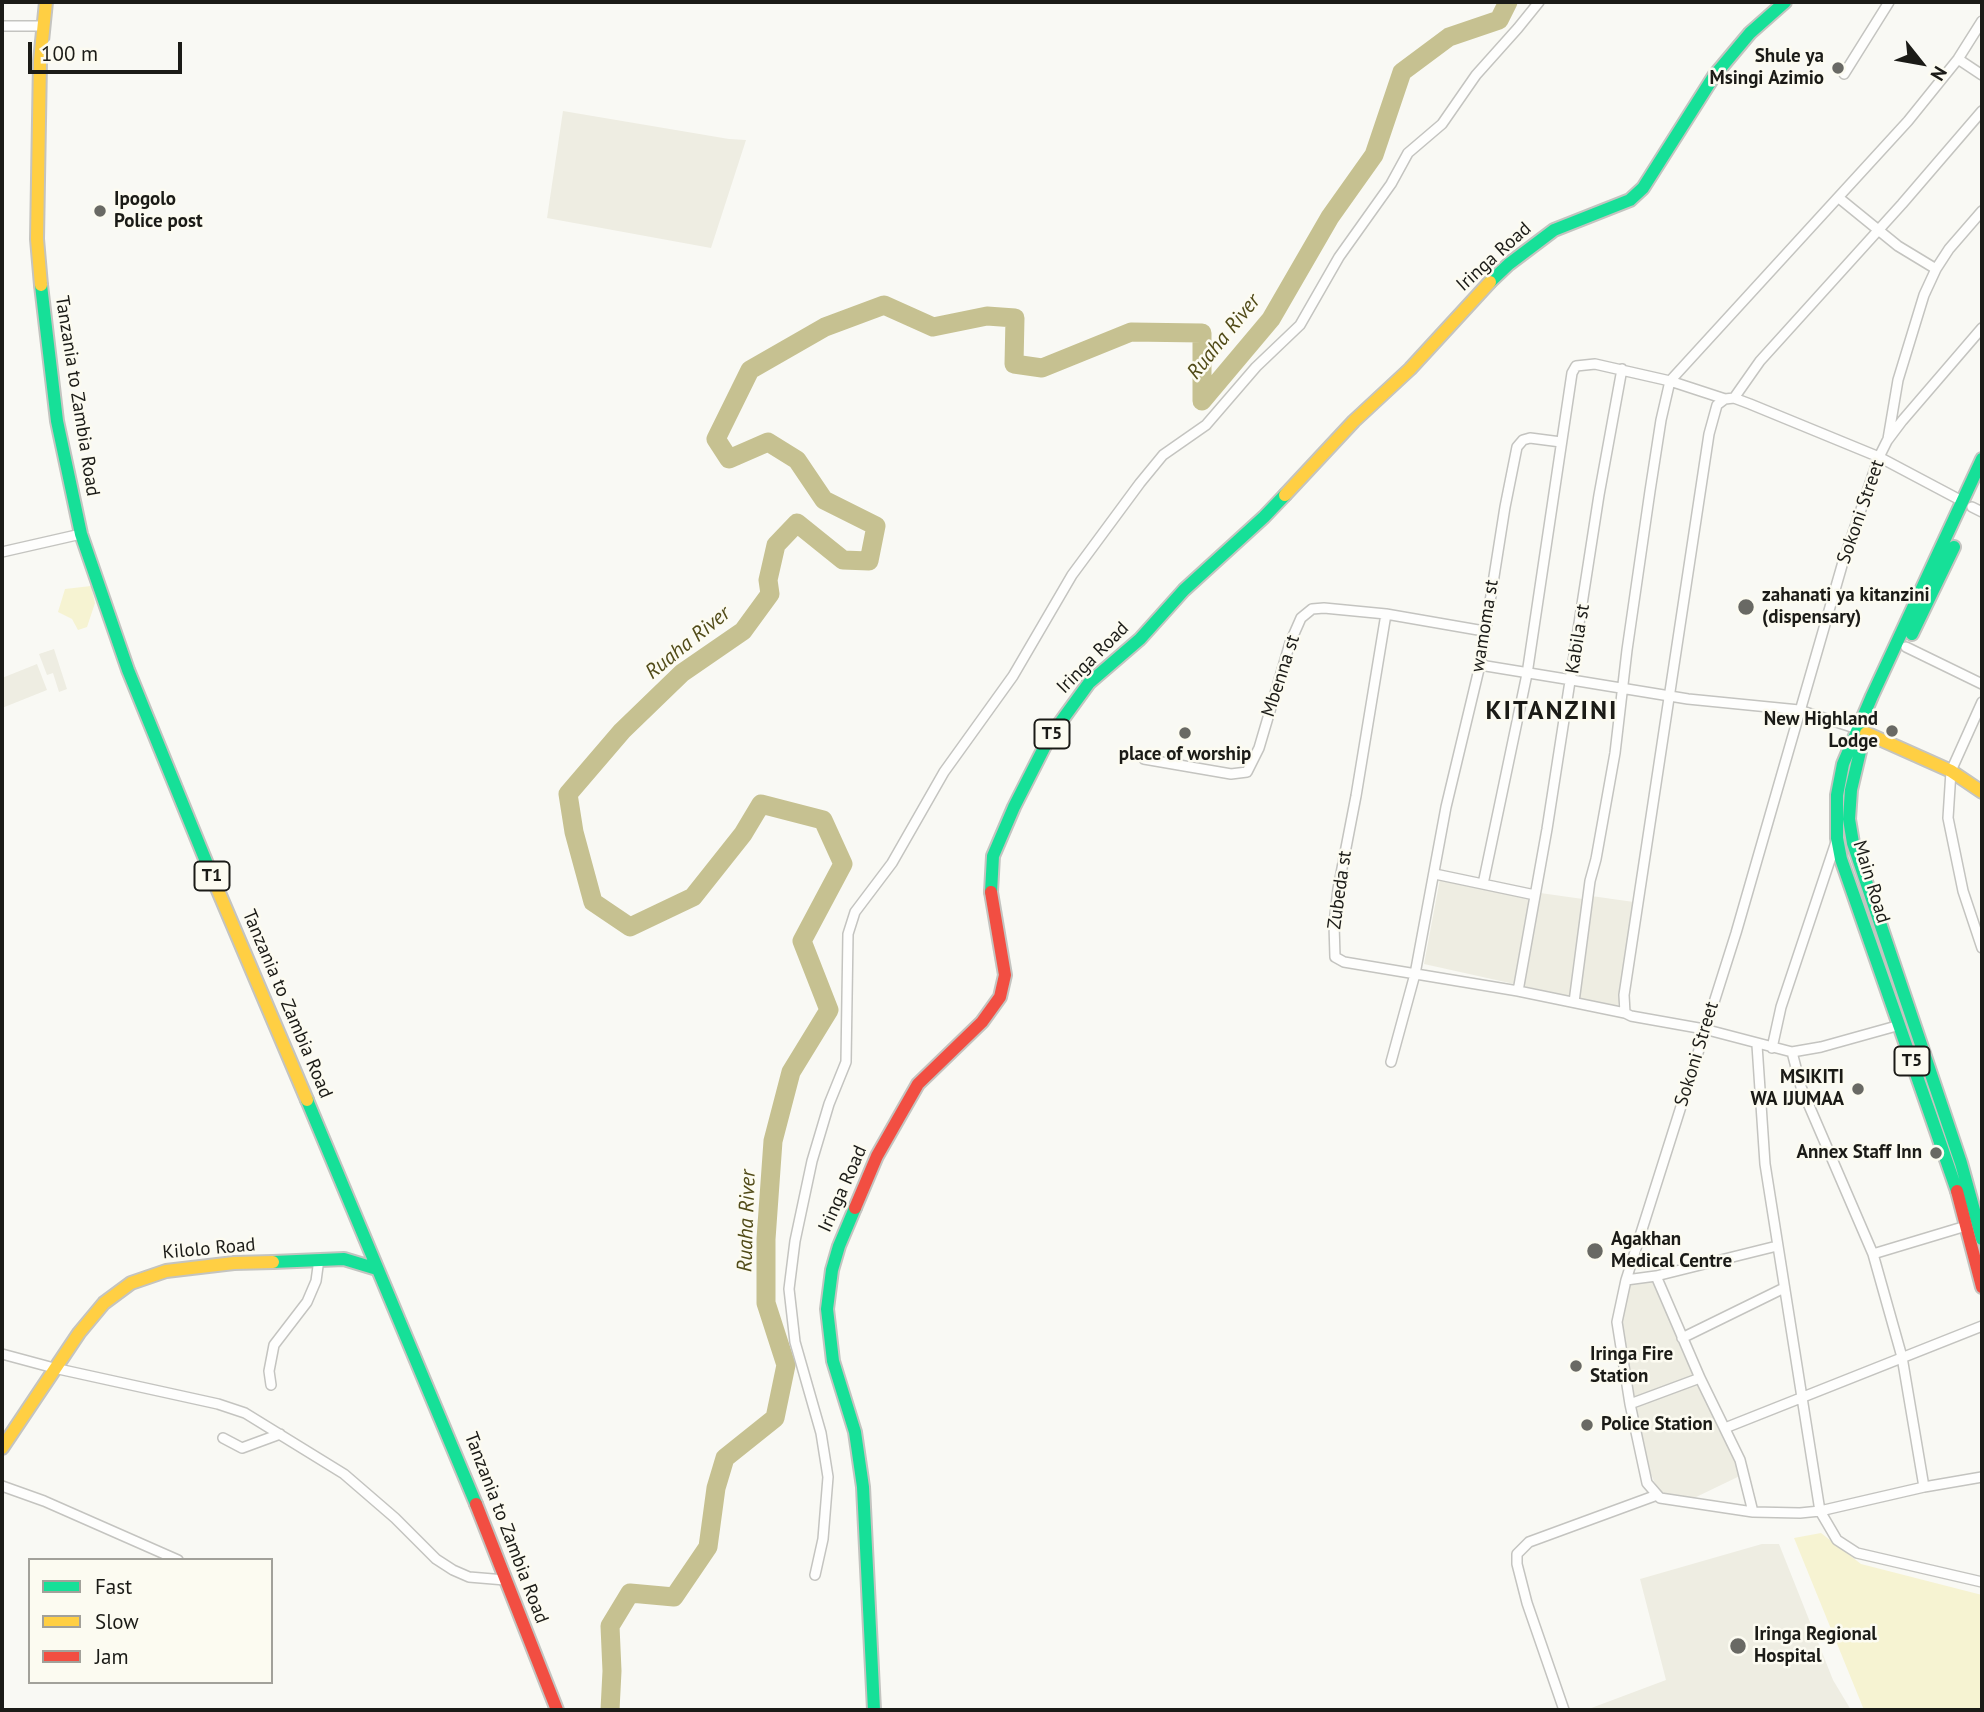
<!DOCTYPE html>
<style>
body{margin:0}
#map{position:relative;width:1984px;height:1712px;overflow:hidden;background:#f9f9f4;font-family:"PT Sans",sans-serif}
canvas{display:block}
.frame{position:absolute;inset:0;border:4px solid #1b1b17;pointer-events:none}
.legend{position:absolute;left:28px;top:1558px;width:245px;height:126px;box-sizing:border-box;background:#fcfbf1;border:2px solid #a2a19a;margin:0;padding:9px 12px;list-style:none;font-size:21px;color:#1b1b17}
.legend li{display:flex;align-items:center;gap:14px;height:35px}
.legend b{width:35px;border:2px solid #a2a19a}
.north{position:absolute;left:1886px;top:28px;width:70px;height:70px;-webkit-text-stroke:5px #fcfbf1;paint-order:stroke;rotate:121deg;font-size:19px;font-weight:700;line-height:28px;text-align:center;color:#1b1b17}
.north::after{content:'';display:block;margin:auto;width:24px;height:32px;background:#1b1b17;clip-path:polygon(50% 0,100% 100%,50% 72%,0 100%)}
.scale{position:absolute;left:28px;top:42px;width:154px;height:32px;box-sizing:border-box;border:4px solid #1b1b17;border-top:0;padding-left:9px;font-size:21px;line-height:24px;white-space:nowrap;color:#1b1b17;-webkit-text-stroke:5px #fcfbf1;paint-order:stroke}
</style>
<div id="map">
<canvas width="1984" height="1712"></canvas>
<div class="frame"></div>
<ul class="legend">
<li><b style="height:9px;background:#16e098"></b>Fast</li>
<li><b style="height:9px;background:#ffcf43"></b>Slow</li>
<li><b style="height:9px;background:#f24e42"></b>Jam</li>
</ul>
<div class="north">N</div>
<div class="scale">100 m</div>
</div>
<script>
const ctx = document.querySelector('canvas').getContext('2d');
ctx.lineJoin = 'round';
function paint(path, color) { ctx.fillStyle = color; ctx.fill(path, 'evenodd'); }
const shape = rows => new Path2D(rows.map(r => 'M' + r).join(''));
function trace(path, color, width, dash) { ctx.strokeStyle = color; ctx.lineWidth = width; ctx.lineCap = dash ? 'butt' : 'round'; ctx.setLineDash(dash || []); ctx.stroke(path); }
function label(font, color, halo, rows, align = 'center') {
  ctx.font = font + ' "PT Sans",sans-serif'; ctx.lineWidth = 5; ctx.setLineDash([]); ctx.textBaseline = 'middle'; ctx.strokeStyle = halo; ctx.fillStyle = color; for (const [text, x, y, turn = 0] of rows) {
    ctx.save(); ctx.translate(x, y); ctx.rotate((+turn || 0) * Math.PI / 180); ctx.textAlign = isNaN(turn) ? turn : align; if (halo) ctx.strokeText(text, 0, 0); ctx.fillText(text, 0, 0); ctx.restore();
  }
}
const built = shape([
 [563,111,729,139,746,140,711,248,547,218],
 [54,649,67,689,59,692,53,673,47,675,39,654],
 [37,664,47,690,2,708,2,678],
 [1440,879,1583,899,1584,895,1634,902,1618,1007,1424,964],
 [1655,1277,1721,1410,1748,1472,1692,1499,1659,1492,1647,1466,1634,1409,1621,1319,1630,1284],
 [1762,1544,1779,1544,1833,1680,1851,1710,1586,1710,1666,1680,1640,1579]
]);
const green = shape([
 [91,586,95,603,87,627,78,630,72,619,58,612,65,589],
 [1821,1533,1861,1564,1982,1595,1982,1710,1864,1710,1794,1538]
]);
const river = shape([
 [610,1710,612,1671,610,1626,630,1593,674,1597,708,1547,716,1488,725,1458,775,1418,786,1365,766,1303,766,1239,773,1141,791,1072,829,1010,802,941,843,864,823,820,761,804,743,834,693,897,630,927,593,902,574,832,568,794,622,731,682,673,743,631,770,594,768,580,776,545,797,523,843,560,869,561,876,526,824,500,797,460,768,442,729,459,716,439,750,370,825,327,884,305,933,327,987,316,1015,318,1014,364,1042,368,1131,332,1202,333,1202,401,1271,319,1330,217,1374,155,1402,72,1449,37,1499,20,1508,2]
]);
const street = shape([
 [2,26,42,26],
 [1958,59,1982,75],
 [1844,74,1889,2],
 [1839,198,1898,246,1936,269],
 [1982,328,1902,421,1887,441,1879,457,1843,562,1736,933,1626,1280,1617,1322,1630,1404,1647,1483,1660,1498,1753,1512,1800,1513,1820,1511,1924,1487,1982,1477],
 [1734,398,1760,361,1902,204,1982,111],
 [1888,439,1898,380,1924,295,1936,269,1949,249,1982,211],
 [1972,507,1982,512],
 [2,552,81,534],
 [1386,614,1356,796,1338,889,1334,924,1335,957,1344,962,1518,991,1625,1013],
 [1906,647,1982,684],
 [1480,665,1688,699,1799,710,1858,729],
 [1982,702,1951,771,1948,818,1963,891,1982,948],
 [1144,759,1231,774,1247,772,1259,748,1290,643,1301,618,1312,609,1324,608,1386,614,1484,631],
 [1435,874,1535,895],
 [1483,884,1527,674,1572,373,1576,366,1595,364,1670,381,1725,399],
 [1518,991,1547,829,1599,495,1622,369],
 [1574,1002,1590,881,1596,859,1615,753,1627,650,1650,491,1661,420,1670,381,1908,121,1958,59,1982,21],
 [1900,1025,1821,1047,1792,1052,1704,1029,1631,1016,1625,1013,1624,995,1709,434,1717,405,1725,399,1734,398,1750,404,1879,457,1962,501],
 [1757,1045,1765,1164,1820,1511,1837,1540,1857,1553,1982,1582],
 [1772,1048,1781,1007,1836,842],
 [1792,1052,1801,1087,1873,1254,1902,1357,1924,1487],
 [1391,1062,1415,974,1446,807,1480,665,1505,507,1517,447,1523,440,1530,438,1561,442],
 [1873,1254,1966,1226],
 [1656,1276,1777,1246],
 [1626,1280,1656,1276,1700,1378,1740,1460,1753,1512],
 [1682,1338,1784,1288],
 [2,1354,54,1368,218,1404,245,1413,344,1474,395,1518,436,1559,453,1570,469,1577,505,1580],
 [271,1385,269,1371,274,1345,307,1302,316,1281,319,1259],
 [1630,1404,1700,1378],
 [1725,1428,1982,1326],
 [223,1438,242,1448,280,1434],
 [2,1486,44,1501,178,1560],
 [815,1575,823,1539,828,1477,821,1433,795,1342,789,1289,795,1241,812,1161,829,1104,846,1062,848,934,855,912,892,863,944,772,1013,676,1072,575,1140,483,1163,455,1206,425,1256,367,1300,325,1339,257,1391,184,1408,153,1442,124,1476,75,1518,28,1539,2],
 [1564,1710,1527,1603,1517,1564,1517,1554,1529,1542,1657,1495]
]);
const fast = shape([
 [1490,282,1509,264,1554,230,1630,200,1643,188,1714,76,1750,33,1785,2],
 [41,285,57,421,81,534,128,670,214,881],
 [1912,634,1954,547],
 [1862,743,1851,790,1849,819,1853,843,1961,1163,1982,1239],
 [991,892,993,856,1014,807,1049,738,1089,683,1140,639,1184,590,1264,517,1285,495],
 [307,1100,476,1504],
 [1957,1191,1841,859,1837,838,1837,795,1843,764,1872,696,1982,459],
 [855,1208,839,1246,832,1270,827,1309,833,1361,855,1432,863,1487,874,1710],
 [273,1262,344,1259,377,1269]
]);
const slow = shape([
 [41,285,37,239,40,61,46,2],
 [1285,495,1354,421,1410,369,1490,282],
 [1866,733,1951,771,1982,792],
 [214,881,307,1100],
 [2,1448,79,1333,104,1303,131,1283,166,1271,234,1263,273,1262]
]);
const jam = shape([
 [1957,1191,1982,1287],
 [855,1208,877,1156,918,1084,982,1022,1000,997,1005,975,991,892],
 [476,1504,557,1710]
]);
const markers = [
 [1838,68,7,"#696964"],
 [100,211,7,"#696964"],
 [1746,607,9,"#696964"],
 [1892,731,7,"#696964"],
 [1185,733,7,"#696964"],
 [1858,1089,7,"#696964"],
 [1936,1153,7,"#696964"],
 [1595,1251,9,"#696964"],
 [1576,1366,7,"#696964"],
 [1587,1425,7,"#696964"],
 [1738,1646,9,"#696964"]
];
const shields = [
 [1052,734,35],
 [212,876,35],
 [1912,1061,35]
];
const shieldNames = [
 ["T5",1052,734],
 ["T1",212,876],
 ["T5",1912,1061]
];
const poiNames = [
 ["Shule ya",1824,57,"right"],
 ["Msingi Azimio",1824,79,"right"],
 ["Ipogolo",114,200],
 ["Police post",114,222],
 ["zahanati ya kitanzini",1762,596],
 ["(dispensary)",1762,618],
 ["New Highland",1878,720,"right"],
 ["Lodge",1878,742,"right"],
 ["place of worship",1185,755,"center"],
 ["MSIKITI",1844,1078,"right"],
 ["WA IJUMAA",1844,1100,"right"],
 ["Annex Staff Inn",1922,1153,"right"],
 ["Agakhan",1611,1240],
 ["Medical Centre",1611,1262],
 ["Iringa Fire",1590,1355],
 ["Station",1590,1377],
 ["Police Station",1601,1425],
 ["Iringa Regional",1754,1635],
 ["Hospital",1754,1657]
];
const streetNames = [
 ["Iringa Road",1494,257,-42],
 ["Tanzania to Zambia Road",77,396,81],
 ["Sokoni Street",1861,512,-71],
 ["wamoma st",1485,626,-81],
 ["Kabila st",1578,639,-81],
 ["Iringa Road",1093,658,-45],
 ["Mbenna st",1281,676,-72],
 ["Main Road",1871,882,73],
 ["Zubeda st",1340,890,-82],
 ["Tanzania to Zambia Road",287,1004,67],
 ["Sokoni Street",1697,1054,-73],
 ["Iringa Road",843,1189,-66],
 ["Kilolo Road",209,1249,-5],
 ["Tanzania to Zambia Road",506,1528,69]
];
const waterNames = [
 ["Ruaha River",1224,337,-51],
 ["Ruaha River",688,643,-39],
 ["Ruaha River",747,1221,-88]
];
const districtNames = [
 ["KITANZINI",1552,712]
];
paint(built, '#eeede2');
paint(green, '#f6f3d2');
trace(river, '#c6c191', 19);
trace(street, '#c4c4c0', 12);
trace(fast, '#c4c4c0', 16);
trace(slow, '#c4c4c0', 16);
trace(jam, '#c4c4c0', 16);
trace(street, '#fefefd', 9);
trace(fast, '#16e098', 12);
trace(slow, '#ffcf43', 12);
trace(jam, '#f24e42', 12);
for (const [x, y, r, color] of markers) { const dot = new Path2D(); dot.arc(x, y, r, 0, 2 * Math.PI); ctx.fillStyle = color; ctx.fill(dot); trace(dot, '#fcfbf1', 2.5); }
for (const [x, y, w] of shields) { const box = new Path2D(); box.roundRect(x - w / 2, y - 14.5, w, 29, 5); ctx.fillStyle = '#fcfbf1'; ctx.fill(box); trace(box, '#1b1b17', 2); }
label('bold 18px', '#1b1b17', null, shieldNames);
label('bold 19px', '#1b1b17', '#fcfbf1', poiNames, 'left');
label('19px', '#1b1b17', '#fcfbf1', streetNames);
label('italic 21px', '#514b18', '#fcfbf1', waterNames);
ctx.letterSpacing = '2px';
label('bold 26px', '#1b1b17', '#fcfbf1', districtNames);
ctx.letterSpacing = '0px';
</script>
